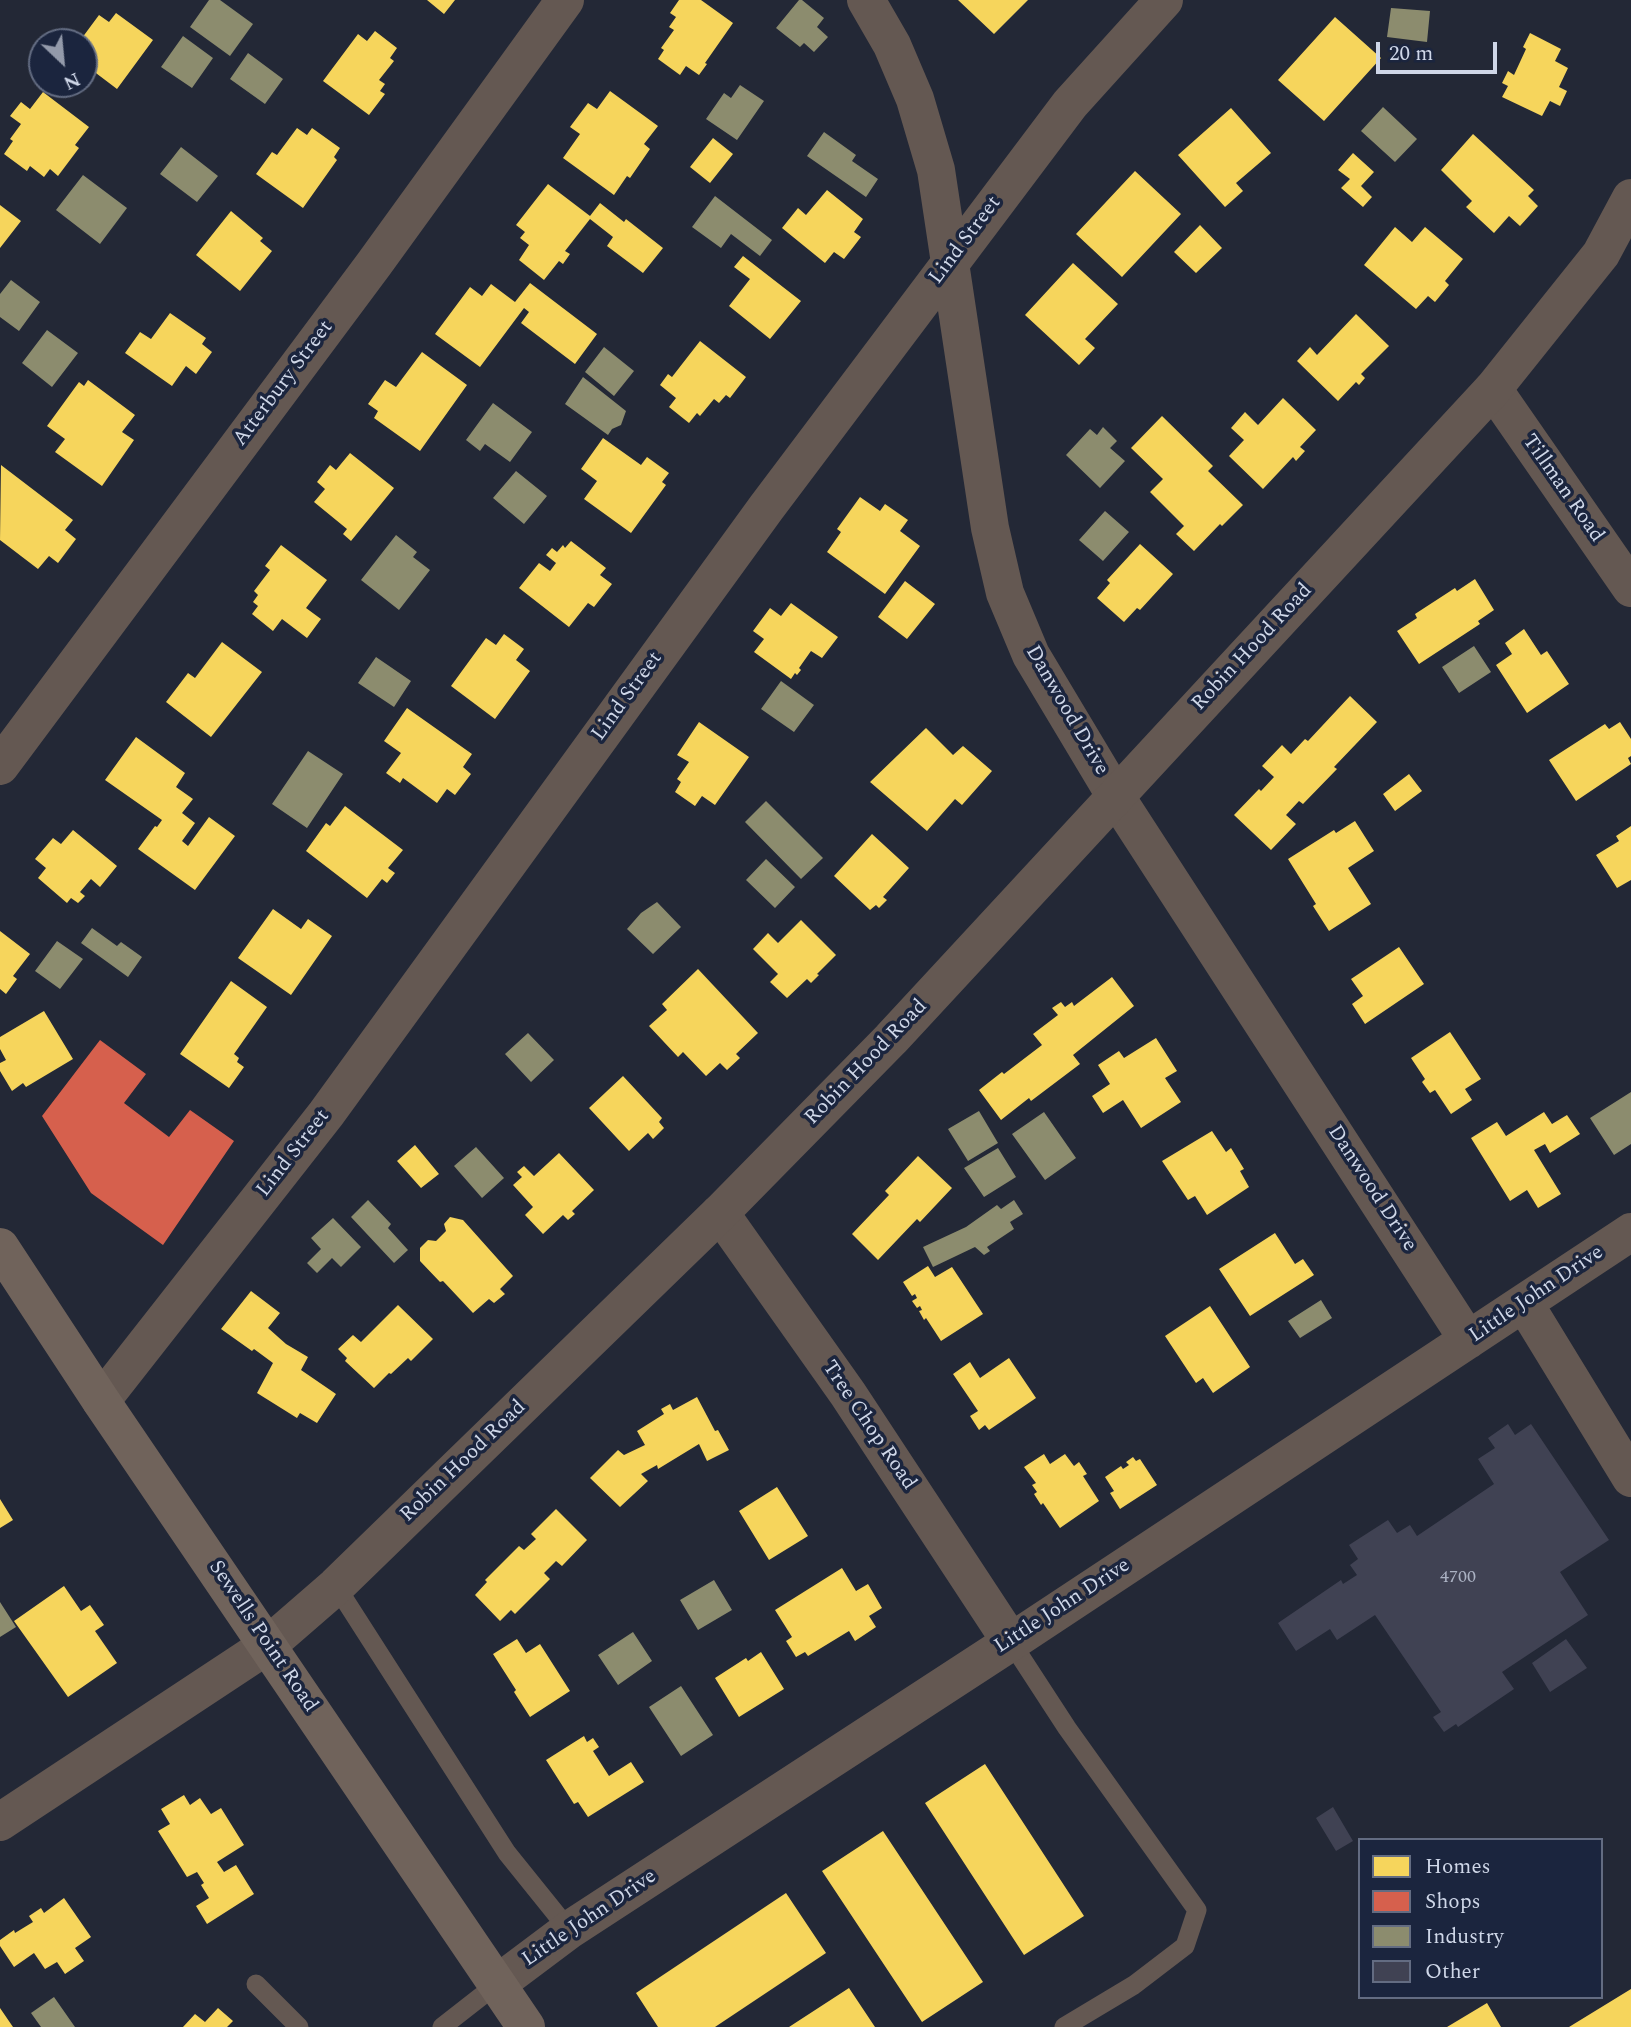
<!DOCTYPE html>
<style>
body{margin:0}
#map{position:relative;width:1631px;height:2027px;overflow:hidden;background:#232836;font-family:Spectral,serif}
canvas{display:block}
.legend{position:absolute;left:1358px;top:1838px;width:245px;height:161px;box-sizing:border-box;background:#1b253e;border:2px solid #636c82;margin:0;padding:9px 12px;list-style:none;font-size:21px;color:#cfd7e8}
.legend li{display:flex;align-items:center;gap:14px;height:35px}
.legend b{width:35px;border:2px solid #636c82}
.north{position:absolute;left:28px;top:28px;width:70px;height:70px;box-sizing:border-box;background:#1b253e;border:2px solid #636c82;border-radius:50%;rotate:154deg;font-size:19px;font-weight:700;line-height:28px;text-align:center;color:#cfd7e8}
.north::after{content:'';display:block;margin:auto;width:24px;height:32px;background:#939aaa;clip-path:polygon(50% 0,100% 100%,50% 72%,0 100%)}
.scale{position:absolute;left:1376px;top:42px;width:121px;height:32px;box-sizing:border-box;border:4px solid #cfd7e8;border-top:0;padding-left:9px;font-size:21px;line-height:24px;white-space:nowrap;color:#cfd7e8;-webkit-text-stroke:5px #1b253e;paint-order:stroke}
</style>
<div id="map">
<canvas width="1631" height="2027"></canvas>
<ul class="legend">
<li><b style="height:19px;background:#f6d55c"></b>Homes</li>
<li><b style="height:19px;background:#d6604d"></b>Shops</li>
<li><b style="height:19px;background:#8c8c6e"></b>Industry</li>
<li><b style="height:19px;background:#404253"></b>Other</li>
</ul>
<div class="north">N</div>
<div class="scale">20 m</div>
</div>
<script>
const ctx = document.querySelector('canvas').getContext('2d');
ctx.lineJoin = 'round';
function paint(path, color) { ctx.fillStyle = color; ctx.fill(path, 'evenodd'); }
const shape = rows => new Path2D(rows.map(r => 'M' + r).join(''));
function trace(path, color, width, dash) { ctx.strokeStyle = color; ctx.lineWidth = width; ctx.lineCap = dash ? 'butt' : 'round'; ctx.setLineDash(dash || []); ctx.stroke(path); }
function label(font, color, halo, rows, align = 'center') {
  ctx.font = font + ' Spectral,serif'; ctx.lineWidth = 7; ctx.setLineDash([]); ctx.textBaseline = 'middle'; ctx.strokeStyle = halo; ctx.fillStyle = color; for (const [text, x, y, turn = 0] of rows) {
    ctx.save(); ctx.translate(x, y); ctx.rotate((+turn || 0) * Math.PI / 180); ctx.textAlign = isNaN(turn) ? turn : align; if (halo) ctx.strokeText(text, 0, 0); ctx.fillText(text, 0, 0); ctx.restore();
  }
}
const homes = shape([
 [427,0,455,0,444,14],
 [679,0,701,0,733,23,705,63,707,64,699,75,686,66,680,75,658,59,664,50,661,48,674,30,669,27,676,17,670,13],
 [958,0,1028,0,994,34],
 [116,13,153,40,117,89,84,64,84,42,79,42,99,15,109,22],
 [1335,17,1381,58,1324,121,1278,80],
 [375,31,397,48,390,58,394,61,379,80,385,84,380,91,385,94,369,115,323,81,358,34,367,41],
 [1530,33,1561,49,1555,61,1568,68,1559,87,1567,91,1560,106,1550,101,1542,116,1502,97,1508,86,1502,83,1508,71,1514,75,1526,49,1523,47],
 [610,91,658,126,644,144,650,149,630,178,627,176,614,195,563,158,580,134,570,127,588,103,597,109],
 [43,92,89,127,75,145,79,148,58,176,50,169,44,177,30,166,27,171,4,154,13,141,10,139,21,124,10,116,21,102,30,109],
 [1231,108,1271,153,1236,183,1243,191,1225,207,1178,155],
 [297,128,307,135,312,128,340,148,334,157,337,160,303,208,256,174,272,152,277,155],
 [1473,134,1534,190,1528,196,1538,206,1520,226,1509,216,1494,233,1466,207,1472,201,1441,170],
 [713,138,733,154,710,183,690,167],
 [1353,153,1374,172,1361,186,1372,197,1363,207,1341,188,1350,179,1338,170],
 [1135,171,1181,214,1122,277,1076,234],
 [548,184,590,216,600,203,624,222,626,219,663,248,643,273,607,246,613,237,590,219,565,251,570,254,563,264,559,261,544,280,519,260,529,245,520,238,525,232,516,225],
 [827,190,863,219,854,232,861,237,844,259,834,252,825,263,782,228,798,208,806,215],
 [0,205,21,221,0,248],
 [231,211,263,238,260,241,272,251,240,291,196,255],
 [1200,225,1222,248,1196,273,1174,252],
 [1395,227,1412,242,1425,227,1463,259,1445,281,1449,285,1435,302,1428,296,1416,309,1364,265],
 [743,256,801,301,770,339,729,306,750,279,734,267],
 [1073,263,1118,304,1085,339,1095,348,1079,365,1025,315],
 [530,283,597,334,575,364,521,323,529,312,524,308,480,367,435,334,470,287,482,296,491,284,515,302],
 [170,313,206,338,202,344,212,352,196,374,186,366,172,386,125,353,140,332,151,339],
 [1356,314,1389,346,1361,374,1365,378,1359,385,1356,382,1338,401,1297,361,1310,347,1317,355],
 [700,341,746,377,730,398,726,395,719,403,714,399,700,416,697,413,689,423,669,407,676,398,660,385,668,374,672,377],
 [422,352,467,385,420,451,374,418,378,411,368,404,385,380,396,387],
 [88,380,135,415,122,432,134,440,102,486,55,452,65,439,47,426,79,382,84,386],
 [1283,398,1316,430,1300,447,1305,451,1296,461,1293,457,1263,489,1229,456,1244,440,1231,428,1245,412,1258,425],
 [1162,416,1213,466,1208,471,1243,505,1222,526,1220,524,1194,551,1176,534,1184,526,1150,492,1163,479,1131,448],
 [603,438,641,465,647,457,669,473,662,482,666,485,631,533,584,499,597,481,581,469],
 [350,453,394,488,351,541,343,534,347,529,314,502,325,489,317,482,330,465,336,470],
 [1,465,73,520,65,530,76,539,58,563,49,556,38,569,0,540],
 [860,497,880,511,885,504,908,520,900,531,920,546,885,594,827,552,841,532,837,529],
 [571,541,606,568,600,575,612,584,594,607,588,603,569,627,519,588,539,563,550,571,556,563,546,555,552,548,557,552,563,545,565,548],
 [1140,544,1173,574,1140,610,1137,608,1124,622,1097,598,1110,583,1107,580],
 [281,545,327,580,306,608,321,619,307,638,282,619,273,631,252,614,258,606,253,602,258,595,254,591,270,570,265,566],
 [1475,579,1494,610,1478,621,1480,624,1419,664,1397,631,1417,618,1415,614,1455,588,1457,591],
 [905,581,935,604,907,639,878,617],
 [791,603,838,637,822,658,811,651,799,668,801,670,797,675,795,673,791,679,754,652,764,639,753,631,770,608,781,616],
 [1524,629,1541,655,1547,651,1569,684,1527,713,1496,665,1512,654,1505,643],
 [504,634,524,649,516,660,530,671,495,719,451,686,486,638,496,645],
 [222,642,262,672,211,737,166,702,188,673,195,678],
 [1350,696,1377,722,1334,767,1337,769,1303,804,1299,801,1286,815,1296,824,1271,850,1234,815,1259,789,1261,791,1274,777,1262,766,1282,745,1291,754,1305,739,1308,741],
 [407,708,472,754,463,767,471,774,455,795,447,789,437,803,403,778,400,783,386,773,401,753,384,741],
 [699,722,749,757,715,805,702,796,695,806,675,792,681,782,677,779,689,762,677,755],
 [1620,722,1631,739,1631,756,1628,758,1631,764,1576,801,1549,760,1605,724,1609,729],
 [926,728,953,755,963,746,992,771,962,805,955,799,927,831,870,782],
 [136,737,185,773,176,787,193,799,182,813,195,823,182,841,188,846,209,817,235,836,195,890,138,849,155,826,157,827,162,820,105,780],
 [1409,774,1422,791,1395,811,1383,794],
 [345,806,403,850,388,868,395,873,387,883,382,879,367,898,306,851,326,823,330,826],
 [1355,821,1374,851,1348,868,1371,904,1329,931,1313,906,1316,904,1288,859,1334,830,1336,833],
 [1631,826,1631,880,1617,888,1596,855,1619,841,1616,836],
 [73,830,117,866,100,887,91,879,80,892,85,896,78,903,71,898,67,903,38,878,46,868,35,859,53,838,61,844],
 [872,834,909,868,883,897,887,900,879,908,876,905,870,910,834,876],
 [273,909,301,929,308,919,332,936,291,995,238,958],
 [801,920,836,955,817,974,819,975,811,983,807,979,787,998,770,982,778,974,753,949,768,933,778,943],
 [0,931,30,954,13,976,17,979,6,994,0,989],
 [1399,947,1424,984,1365,1024,1352,1004,1363,996,1351,979],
 [698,969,758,1033,736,1054,740,1058,727,1070,720,1063,706,1076,683,1052,678,1057,649,1026,667,1010,662,1004],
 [1112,977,1134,1006,1073,1055,1080,1064,1031,1101,1029,1098,1001,1120,979,1090,1002,1072,1004,1074,1042,1045,1033,1034,1058,1015,1052,1008,1061,1002,1065,1007,1072,1002,1074,1006],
 [231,981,267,1007,234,1054,239,1058,237,1062,244,1067,229,1088,180,1054],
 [44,1011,73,1059,26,1087,23,1083,12,1091,0,1071,0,1063,6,1060,0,1049,0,1037],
 [1450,1032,1481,1079,1465,1089,1472,1100,1451,1114,1435,1090,1430,1093,1422,1082,1425,1079,1411,1058],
 [1156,1038,1177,1071,1165,1078,1181,1102,1141,1128,1123,1100,1103,1113,1092,1096,1110,1084,1098,1065,1119,1051,1124,1058],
 [623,1076,662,1118,659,1122,664,1128,653,1139,648,1133,629,1151,589,1108],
 [1544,1112,1552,1124,1567,1115,1580,1134,1550,1153,1545,1144,1534,1150,1561,1194,1538,1208,1527,1190,1510,1201,1471,1138,1497,1122,1506,1136],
 [1212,1131,1226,1152,1231,1148,1244,1169,1240,1171,1249,1187,1207,1215,1195,1196,1188,1200,1162,1161],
 [415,1145,439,1174,421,1188,397,1161],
 [559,1153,594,1190,572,1211,575,1214,568,1220,563,1215,543,1234,525,1215,533,1207,513,1185,522,1177,517,1172,524,1166,534,1176],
 [918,1156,952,1188,920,1222,917,1219,878,1260,852,1234,889,1195,885,1191],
 [450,1217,463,1220,513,1276,500,1289,505,1294,494,1303,489,1299,473,1313,443,1281,440,1282,420,1261,420,1248,428,1240,436,1241,446,1231,444,1224],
 [1275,1233,1295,1264,1303,1259,1314,1275,1250,1316,1219,1269],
 [928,1266,935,1277,952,1267,983,1314,941,1341,926,1318,924,1320,919,1311,922,1310,920,1306,917,1308,912,1301,917,1298,915,1294,912,1296,903,1282],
 [251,1291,280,1313,268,1328,286,1344,308,1357,301,1370,336,1394,317,1423,300,1413,297,1418,257,1393,273,1363,254,1349,252,1351,221,1329],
 [398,1305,433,1339,411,1361,408,1358,391,1374,389,1373,374,1388,345,1361,347,1358,338,1349,353,1335,361,1342],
 [1210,1306,1250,1367,1213,1393,1203,1378,1196,1383,1165,1336],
 [1009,1358,1036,1398,989,1430,985,1425,979,1430,970,1416,978,1411,953,1374,970,1362,980,1378],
 [697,1397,715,1431,718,1430,729,1450,707,1461,699,1444,658,1469,657,1465,641,1474,648,1481,620,1507,590,1478,618,1450,624,1455,645,1445,637,1431,664,1414,661,1409,670,1404,673,1410],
 [1044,1454,1050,1464,1065,1454,1074,1466,1079,1462,1087,1474,1083,1476,1099,1501,1060,1528,1043,1503,1041,1505,1034,1494,1037,1492,1032,1485,1036,1483,1024,1467],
 [1133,1457,1136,1461,1140,1459,1157,1485,1120,1509,1110,1493,1114,1491,1105,1477,1121,1466,1123,1469,1129,1465,1126,1462],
 [777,1487,808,1536,769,1560,739,1511],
 [0,1499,13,1520,0,1528],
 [556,1509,587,1540,562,1566,556,1561,544,1573,550,1579,515,1614,511,1610,500,1621,475,1595,487,1582,485,1580,519,1546,524,1550,536,1539,531,1534],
 [842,1568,856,1591,868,1584,882,1608,869,1616,876,1627,855,1641,849,1631,808,1656,805,1652,796,1657,786,1641,792,1637,775,1610],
 [64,1586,81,1611,90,1605,104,1625,95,1631,117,1663,68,1697,14,1621],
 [517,1639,526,1653,540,1644,570,1691,530,1717,514,1692,516,1690,493,1654],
 [761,1652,784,1689,739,1717,715,1678,746,1658,748,1661],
 [584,1736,587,1742,593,1738,599,1747,593,1751,609,1776,631,1762,644,1782,588,1817,578,1802,574,1804,546,1760],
 [985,1764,1084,1916,1024,1955,925,1803],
 [184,1795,190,1805,200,1798,211,1814,221,1808,244,1845,217,1862,224,1872,236,1865,254,1894,207,1924,196,1906,209,1898,201,1885,204,1883,197,1872,187,1877,158,1831,170,1824,161,1809],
 [883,1831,983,1982,922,2022,822,1871],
 [786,1893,826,1953,715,2027,658,2027,636,1993],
 [64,1898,91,1937,75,1948,84,1961,65,1974,57,1962,45,1969,34,1953,14,1967,0,1946,0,1940,14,1930,15,1933,33,1922,29,1916,41,1908,44,1913],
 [849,1988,875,2027,789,2027],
 [1631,1989,1631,2027,1569,2027],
 [1487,2003,1501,2027,1447,2027],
 [0,2008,13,2027,0,2027],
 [218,2008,233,2021,227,2027,183,2027,195,2014,205,2022]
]);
const shops = shape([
 [100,1040,146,1074,124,1103,169,1137,190,1110,234,1141,163,1245,91,1193,42,1116]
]);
const industry = shape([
 [209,0,220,0,253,24,230,56,190,27],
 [799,0,802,0,824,18,817,27,828,37,814,52,804,43,800,47,776,28],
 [1391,8,1430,11,1427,42,1387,37],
 [183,36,213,58,192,88,161,67],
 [248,53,283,79,265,104,230,79],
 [740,85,764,101,737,140,706,119,724,93,731,98],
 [1383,107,1417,139,1395,162,1361,131],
 [824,132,856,155,852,161,878,179,866,197,807,156],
 [181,147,218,176,197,202,160,174],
 [83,175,127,208,100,244,56,210],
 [715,196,772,240,760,256,731,234,721,248,692,227],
 [11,280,40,302,19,331,0,317,0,294],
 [47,330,78,353,52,387,22,363],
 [604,347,634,371,614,396,585,372],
 [583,377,626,411,621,425,612,429,608,435,565,404],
 [493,403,532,432,510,462,485,444,480,451,466,440],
 [1103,427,1117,441,1110,448,1125,461,1100,488,1066,455,1090,429,1097,435],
 [516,471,547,496,524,524,493,498],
 [1105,511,1129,532,1103,561,1079,540],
 [396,535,417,552,413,557,430,570,399,610,361,580],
 [1474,646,1491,672,1459,693,1442,667],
 [376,657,411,681,394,707,358,683],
 [781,681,814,705,794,732,761,709],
 [308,751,343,774,307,828,272,804],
 [766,801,823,858,801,879,745,822],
 [766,859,795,887,775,908,746,880],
 [657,902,681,927,653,954,627,929,641,913],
 [92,928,117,946,121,942,142,957,128,977,81,943],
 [57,941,83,959,60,989,35,971],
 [528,1033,554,1060,531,1082,505,1054],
 [1631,1092,1631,1144,1614,1155,1590,1118],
 [979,1111,998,1143,968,1161,948,1129],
 [1044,1112,1076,1158,1045,1180,1012,1134],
 [476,1147,504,1178,482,1198,454,1166],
 [998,1148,1016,1177,984,1197,964,1168],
 [368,1200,391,1224,388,1228,408,1250,394,1263,351,1217],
 [1014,1200,1023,1214,1010,1222,1014,1229,987,1247,990,1251,984,1255,975,1247,933,1267,923,1247,966,1227,997,1205,1001,1209],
 [333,1218,361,1247,341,1267,332,1258,317,1273,307,1263,321,1249,311,1238],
 [1321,1300,1332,1318,1300,1338,1288,1321],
 [714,1580,732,1610,698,1630,680,1600],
 [0,1602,16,1627,0,1637],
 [633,1632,652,1661,618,1685,598,1655],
 [681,1686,713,1735,681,1756,649,1707],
 [54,1997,75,2027,41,2027,31,2013]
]);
const building = shape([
 [1508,1424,1515,1435,1531,1424,1609,1540,1560,1572,1588,1615,1502,1672,1514,1689,1458,1727,1456,1724,1444,1732,1433,1717,1441,1712,1375,1615,1337,1640,1330,1629,1296,1651,1278,1623,1341,1580,1343,1584,1357,1575,1350,1565,1358,1559,1349,1545,1388,1520,1397,1533,1410,1525,1417,1536,1494,1484,1478,1459,1495,1448,1488,1438],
 [1566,1639,1587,1668,1550,1692,1532,1663],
 [1333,1807,1353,1841,1336,1851,1316,1818]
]);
const service = shape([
 [336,1586,507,1853,569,1930],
 [1011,1642,1067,1728,1197,1910,1185,1946,1134,1985,1064,2027],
 [256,1984,299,2027],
 [442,2027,497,1984]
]);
const minor = shape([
 [866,0,892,45,915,99,936,170,990,528,1005,593,1031,655,1116,797,1468,1340],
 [1493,389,1631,588],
 [0,766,374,264,565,0],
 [720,1213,848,1394,1011,1642],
 [1524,1303,1631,1478],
 [101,1401,326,1114,766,508,1070,104,1164,0],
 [497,1984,569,1930,1011,1642,1631,1232]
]);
const tertiary = shape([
 [0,1822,268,1645,336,1586,720,1213,891,1039,1493,389,1601,254,1631,198]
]);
const secondary = shape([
 [0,1247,101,1401,526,2027]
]);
const numberNames = [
 ["4700",1458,1578]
];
const streetNames = [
 ["Lind Street",966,241,-53],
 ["Atterbury Street",284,384,-53],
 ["Tillman Road",1562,489,55],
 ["Robin Hood Road",1253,648,-47],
 ["Lind Street",628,697,-54],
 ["Danwood Drive",1066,711,60],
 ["Robin Hood Road",867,1063,-46],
 ["Lind Street",294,1154,-52],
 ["Danwood Drive",1371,1189,57],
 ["Little John Drive",1537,1295,-34],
 ["Tree Chop Road",868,1426,56],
 ["Robin Hood Road",464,1462,-44],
 ["Little John Drive",1063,1607,-33],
 ["Sewells Point Road",262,1637,56],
 ["Little John Drive",590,1919,-34]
];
paint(homes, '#f6d55c');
paint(shops, '#d6604d');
paint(industry, '#8c8c6e');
paint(building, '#404253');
trace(service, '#645852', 19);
trace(minor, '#645852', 38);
trace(tertiary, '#645852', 38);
trace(secondary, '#70635b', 38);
label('18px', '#abb2c3', null, numberNames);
label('21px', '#cfd7e8', '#1b253e', streetNames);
</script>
